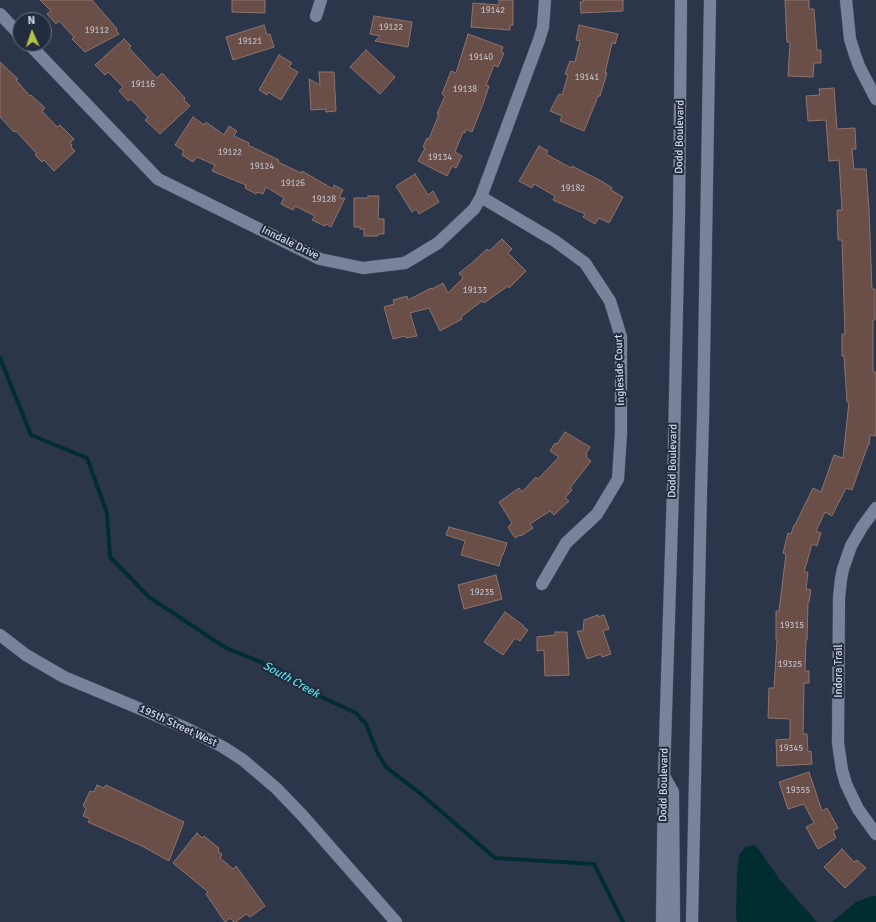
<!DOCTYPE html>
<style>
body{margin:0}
#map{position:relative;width:876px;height:922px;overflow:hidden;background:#2c364a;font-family:Signika,sans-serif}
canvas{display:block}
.north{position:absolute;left:12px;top:12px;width:40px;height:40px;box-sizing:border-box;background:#232c3f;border:1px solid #697182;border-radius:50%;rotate:357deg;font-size:11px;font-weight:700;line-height:16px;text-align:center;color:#d3d9e6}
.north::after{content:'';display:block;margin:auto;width:14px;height:18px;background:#b3c24b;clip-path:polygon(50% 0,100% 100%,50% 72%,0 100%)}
</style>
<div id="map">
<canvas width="876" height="922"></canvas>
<div class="north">N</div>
</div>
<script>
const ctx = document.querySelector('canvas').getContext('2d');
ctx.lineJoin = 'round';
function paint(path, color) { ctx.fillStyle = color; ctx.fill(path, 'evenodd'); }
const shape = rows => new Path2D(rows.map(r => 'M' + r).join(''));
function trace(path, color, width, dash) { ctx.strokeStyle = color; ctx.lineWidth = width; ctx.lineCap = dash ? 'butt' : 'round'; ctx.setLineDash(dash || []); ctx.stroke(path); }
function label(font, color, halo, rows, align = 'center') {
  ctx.font = font + ' Signika,sans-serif'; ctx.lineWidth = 4; ctx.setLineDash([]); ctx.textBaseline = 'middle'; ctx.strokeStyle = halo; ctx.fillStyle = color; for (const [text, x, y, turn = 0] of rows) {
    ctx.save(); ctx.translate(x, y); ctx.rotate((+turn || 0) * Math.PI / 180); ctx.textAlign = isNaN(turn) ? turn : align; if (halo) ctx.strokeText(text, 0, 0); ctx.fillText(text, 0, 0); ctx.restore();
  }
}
const water = shape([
 [754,845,757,847,780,880,817,922,737,922,736,915,737,873,739,855,745,847],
 [872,896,876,896,876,922,832,922,856,902]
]);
const stream = shape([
 [0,358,31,435,87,458,107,513,110,557,149,597,226,648,278,669,313,693,356,713,366,724,378,754,386,767,421,794,495,858,594,864,623,922]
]);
const building = shape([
 [40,0,92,0,117,29,116,30,119,34,85,52,72,39,74,37,59,21,56,24,47,14,51,11,40,0],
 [232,0,265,0,265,13,232,12,232,0],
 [499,0,513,0,513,25,510,25,510,30,471,27,473,3,499,5,499,0],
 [583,0,623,0,623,11,581,13,580,2,583,2,583,0],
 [785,0,809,0,809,9,814,9,817,50,821,50,821,63,814,63,813,77,788,76,790,42,787,42,785,0],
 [374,16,412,22,408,47,375,41,380,36,370,34,374,16],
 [264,25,267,35,270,34,274,47,233,60,226,37,264,25],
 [579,25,618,34,615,44,612,43,605,73,607,73,600,96,598,96,584,131,560,121,562,116,550,111,559,94,562,95,568,75,565,74,570,61,575,62,580,41,576,40,579,25],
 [468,34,503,47,501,52,504,53,498,67,494,65,486,85,489,86,483,104,472,132,466,129,465,133,463,132,455,152,462,156,456,168,452,166,447,176,418,161,425,148,423,147,427,138,429,139,439,114,437,114,445,96,442,94,451,71,456,73,468,34],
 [124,39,131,46,129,48,157,78,162,73,185,98,184,100,190,106,160,134,145,120,148,117,131,99,128,101,119,91,123,87,108,72,105,75,95,65,124,39],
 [366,50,395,77,380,94,350,67,366,50],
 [279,55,292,63,289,67,298,72,281,100,268,92,267,95,259,90,279,55],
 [0,62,18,79,16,80,30,96,31,95,45,108,42,111,57,127,60,125,74,139,70,143,72,145,71,147,75,151,54,171,44,160,42,162,35,155,37,154,16,131,14,132,0,117,0,62],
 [319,72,334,72,336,111,326,112,326,109,311,110,309,79,320,85,319,72],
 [834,88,837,129,855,128,856,149,852,149,854,169,866,169,869,209,872,289,875,289,875,320,873,320,873,372,876,372,876,436,870,435,869,445,868,445,852,490,846,488,832,516,825,512,816,531,821,533,817,546,812,544,804,572,808,572,806,589,811,590,809,602,808,602,807,640,806,640,805,671,809,671,809,683,804,683,803,734,807,734,808,752,811,751,812,764,777,766,776,740,790,739,790,719,768,718,769,688,774,688,777,640,776,640,776,611,779,611,786,554,783,553,788,533,791,534,794,525,795,525,813,488,821,492,834,455,843,458,849,402,847,402,844,356,842,356,842,334,845,334,842,240,838,240,837,210,842,210,839,160,829,161,826,120,808,121,806,96,820,95,819,89,834,88],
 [193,117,204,125,206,122,224,135,229,126,237,131,234,136,249,143,248,145,279,160,278,162,301,173,302,171,333,189,334,185,343,190,339,198,345,198,331,227,326,224,325,226,312,220,315,216,295,206,293,210,281,204,284,198,266,187,263,194,257,192,256,194,245,188,246,185,212,171,215,165,197,157,193,162,182,155,184,151,175,145,193,117],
 [539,146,548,151,546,154,571,168,572,166,603,182,612,188,611,190,623,197,609,223,599,218,595,224,583,217,585,214,553,200,555,196,534,184,532,188,519,181,539,146],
 [415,174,428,195,433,191,439,202,419,214,416,209,412,212,396,186,415,174],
 [368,196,379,196,378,219,384,219,384,234,378,234,378,236,364,236,364,229,360,229,360,227,354,227,354,198,368,198,368,196],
 [502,239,512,249,508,253,526,271,509,288,508,286,484,303,482,301,461,317,462,319,440,331,429,308,410,313,417,336,406,338,405,336,393,339,384,307,394,304,393,300,407,296,408,300,431,288,432,289,443,283,448,293,463,278,459,273,472,263,487,249,489,251,502,239],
 [565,432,590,447,586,454,587,455,586,457,591,461,570,488,572,490,565,498,569,501,554,515,550,511,530,524,533,528,521,536,520,535,515,538,508,527,512,523,499,502,519,488,522,492,536,477,538,479,559,457,550,451,555,443,557,444,565,432],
 [449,527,507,543,503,555,502,555,499,566,461,555,465,541,446,535,449,527],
 [496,575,502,599,464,609,458,585,496,575],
 [505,612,524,626,523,627,528,630,520,641,515,638,503,655,484,642,505,612],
 [598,615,598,617,604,615,609,629,603,631,611,654,602,657,601,654,587,659,577,631,583,631,584,620,598,615],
 [555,632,567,632,569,675,545,676,544,650,537,651,537,637,555,635,555,632],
 [809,772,822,811,827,808,838,828,833,831,836,838,818,849,806,827,814,823,804,804,788,809,779,782,809,772],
 [97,785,104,788,106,785,184,822,169,861,142,846,88,822,90,819,83,816,86,808,83,806,90,791,94,792,97,785],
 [197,833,202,838,204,836,219,848,218,851,222,854,220,858,233,869,236,866,265,906,250,917,246,914,236,922,234,922,230,918,225,922,206,894,208,892,173,863,197,833],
 [842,849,854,862,857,860,866,868,845,888,824,867,842,849]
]);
const street = shape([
 [846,0,850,39,855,55,859,66,876,99],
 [0,14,20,35],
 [316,16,321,0],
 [29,44,158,179,320,259,363,268,405,263,438,243,474,209,481,197,539,40,543,27,545,0],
 [481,197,555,241,585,263,610,301,621,337,621,433,618,479,597,514,566,543,542,584],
 [876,508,862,527,851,546,843,569,841,579,839,598,838,743,842,770,846,784,858,809,876,834]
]);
const secondary = shape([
 [0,635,26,655,64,677,186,728,223,747,243,760,276,788,302,815,396,922],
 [664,776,673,792,674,922],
 [662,922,664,775,673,489,679,216,681,0],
 [692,922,701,491,703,419,710,0]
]);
const numberNames = [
 ["19142",493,11],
 ["19122",391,28],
 ["19112",97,31],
 ["19121",250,42],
 ["19140",481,58],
 ["19141",587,78],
 ["19116",143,85],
 ["19138",465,90],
 ["19122",230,153],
 ["19134",440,158],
 ["19124",262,167],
 ["19126",293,184],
 ["19182",573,189],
 ["19128",324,200],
 ["19133",475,291],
 ["19235",482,593],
 ["19315",792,626],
 ["19325",790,665],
 ["19345",791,749],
 ["19355",798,791]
];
const streetNames = [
 ["Dodd Boulevard",680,137,-89],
 ["Inndale Drive",290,243,26],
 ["Ingleside Court",620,370,-92],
 ["Dodd Boulevard",673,461,-89],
 ["Indora Trail",839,671,-90],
 ["195th Street West",178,726,25],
 ["Dodd Boulevard",664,785,-89]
];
const waterNames = [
 ["South Creek",291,680,29]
];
paint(water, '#002e30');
trace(stream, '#002e30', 4);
paint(building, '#6a4f48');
trace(building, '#8f736b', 1);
trace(street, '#4a5262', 13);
trace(secondary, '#4a5262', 13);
trace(street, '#79849c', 12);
trace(secondary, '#79849c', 12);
label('9px', '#b9b6be', null, numberNames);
label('11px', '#d3d9e6', '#232c3f', streetNames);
label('italic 12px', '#50dee5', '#232c3f', waterNames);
</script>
